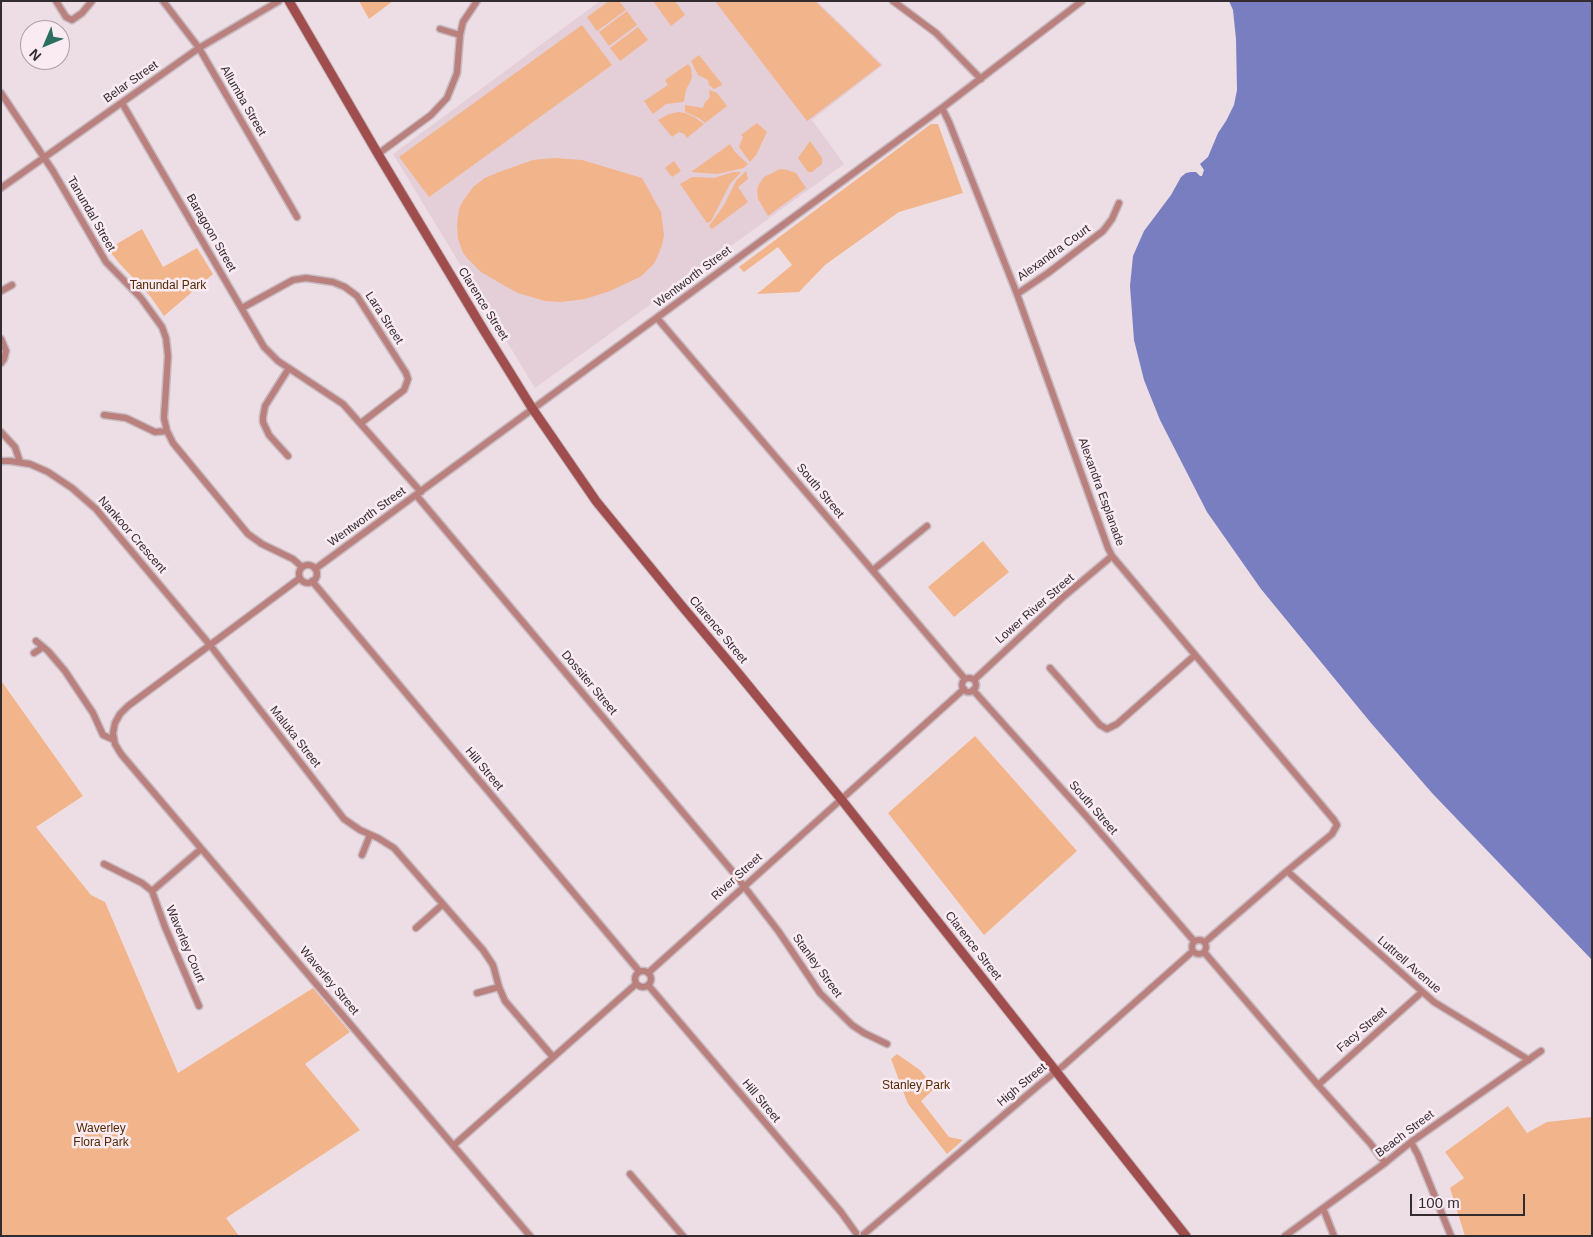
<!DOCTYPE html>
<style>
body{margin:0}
#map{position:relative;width:1593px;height:1237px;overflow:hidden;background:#eddee5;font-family:Arial,sans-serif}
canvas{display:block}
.frame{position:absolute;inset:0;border:2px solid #322c2f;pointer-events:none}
.north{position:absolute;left:20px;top:20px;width:50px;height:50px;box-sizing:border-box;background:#faebf2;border:1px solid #aa9fa4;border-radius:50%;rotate:225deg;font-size:14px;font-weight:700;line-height:20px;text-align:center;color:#322c2f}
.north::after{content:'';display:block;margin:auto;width:18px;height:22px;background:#2c6e5f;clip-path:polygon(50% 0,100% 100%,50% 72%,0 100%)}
.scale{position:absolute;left:1410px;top:1194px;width:115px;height:22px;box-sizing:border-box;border:2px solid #322c2f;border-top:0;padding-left:6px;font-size:15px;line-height:18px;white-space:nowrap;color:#322c2f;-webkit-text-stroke:4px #faebf2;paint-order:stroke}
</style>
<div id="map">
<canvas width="1593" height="1237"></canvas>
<div class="frame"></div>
<div class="north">N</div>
<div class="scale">100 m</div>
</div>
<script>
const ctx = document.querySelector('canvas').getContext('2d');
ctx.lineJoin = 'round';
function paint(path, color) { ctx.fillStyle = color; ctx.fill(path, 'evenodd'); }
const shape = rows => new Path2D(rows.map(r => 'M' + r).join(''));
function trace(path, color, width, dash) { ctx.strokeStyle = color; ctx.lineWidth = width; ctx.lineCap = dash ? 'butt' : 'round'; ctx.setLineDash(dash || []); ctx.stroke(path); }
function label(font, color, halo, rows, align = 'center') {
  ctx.font = font + ' Arial,sans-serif'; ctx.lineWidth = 5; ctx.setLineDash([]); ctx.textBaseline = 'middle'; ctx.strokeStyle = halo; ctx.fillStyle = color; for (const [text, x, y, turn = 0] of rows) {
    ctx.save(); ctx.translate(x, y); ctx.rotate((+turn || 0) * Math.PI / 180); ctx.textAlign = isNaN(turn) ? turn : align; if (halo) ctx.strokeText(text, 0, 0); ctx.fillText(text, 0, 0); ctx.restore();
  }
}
const built = shape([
 [600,1,817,1,883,65,812,120,844,164,535,388,393,154]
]);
const green = shape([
 [359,1,393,1,369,19],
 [609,1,619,1,626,10,597,31,587,17],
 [653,1,675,1,685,15,671,26],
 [715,1,815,1,881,65,807,121],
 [627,11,637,25,609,46,599,32],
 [582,25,612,65,429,197,399,157],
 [638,27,648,40,620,61,610,48],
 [699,55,722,84,722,85,714,89,709,85,708,80,698,75,691,61],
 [688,64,691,68,692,78,686,90,684,101,682,102,666,104,653,114,644,101,668,85,665,80],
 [709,90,717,93,727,106,705,123,699,118,685,112,685,105,703,108,704,104,710,97],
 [678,112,685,113,694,117,704,124,687,138,684,134,679,132,672,137,658,120,669,114],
 [757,123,767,132,756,155,750,162,739,147,743,137,741,135],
 [931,124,938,124,963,193,899,212,825,265,799,292,757,294,792,265,778,247,744,272,739,267],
 [810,141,822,158,822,164,812,172,808,172,798,158],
 [730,144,735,152,748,164,744,168,717,174,691,172],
 [554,158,582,160,642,178,661,212,664,235,662,245,657,258,653,265,640,277,610,291,585,299,561,302,545,301,518,293,505,286,481,272,468,259,463,253,458,239,457,225,459,209,463,201,473,187,485,178,499,172,533,160],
 [674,161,681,171,672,177,665,168],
 [780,169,788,170,796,173,806,188,768,216,758,199,757,190,759,184,764,177],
 [746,171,748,179,738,187,748,202,712,229,709,226,724,205,736,181],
 [733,172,741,172,730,184,711,221,707,223,680,184,692,177,714,178],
 [142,229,163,267,197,248,213,274,164,316,150,296,119,263,108,249],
 [983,541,1009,572,954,617,928,587],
 [2,682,83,796,36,827,91,895,105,902,178,1073,313,988,350,1032,305,1064,360,1130,226,1218,239,1236,1,1236,1,683],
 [975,736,1077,851,984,935,888,813],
 [897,1054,920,1070,935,1088,921,1101,949,1137,963,1140,947,1154,908,1104,891,1059],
 [1508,1106,1527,1133,1547,1122,1592,1117,1592,1236,1465,1236,1450,1188,1464,1178,1445,1152]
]);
const water = shape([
 [1229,1,1592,1,1592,960,1432,793,1371,723,1261,589,1207,512,1160,420,1144,380,1134,340,1130,286,1133,256,1144,231,1171,195,1181,177,1186,173,1191,172,1196,172,1200,176,1202,176,1204,170,1200,164,1208,157,1218,133,1226,121,1234,105,1237,90,1236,39,1233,10]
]);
const minor = shape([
 [56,1,66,17,72,20,82,13,92,1],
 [163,1,199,48,297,217],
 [893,1,936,33,981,79],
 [440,29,460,35],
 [1,93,53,171,106,262,141,298,162,327,166,338,168,356,164,418,167,431,173,443,248,534,262,544,293,559,302,567],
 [122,103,264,347,278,361,343,404,421,492],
 [942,108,949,122,1017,294,1108,548,1112,556,1334,820,1337,825,1332,834,1287,871,1205,942],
 [378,154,431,115,447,98,457,73,460,35,463,22,477,1],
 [1,188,199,48,279,1],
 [1,291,12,285],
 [1017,294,1048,273,1103,231,1112,219,1119,203],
 [242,308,293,280,306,278,333,282,345,287,357,296,406,373,408,379,404,390,361,423],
 [657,318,810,497,965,679],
 [1,339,6,351,4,359,1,363],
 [104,415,126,418,155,432,167,431],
 [1,432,15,447,20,462],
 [288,456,269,435,263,422,263,417,265,406,289,368],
 [1,461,10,461,30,464,48,472,72,488,96,509,210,645,344,819,360,830,378,838,394,848,483,950,493,965,499,987,505,1001,553,1057],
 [416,495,733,872,779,932,820,993,852,1025,864,1033,887,1044],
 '299 574a9 9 0 1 1 18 0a9 9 0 1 1-18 0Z',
 [315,569,942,108,1082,1],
 [873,570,927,526],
 [300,578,128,706,120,714,115,723,113,733,115,744,121,754,530,1236],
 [312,581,639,971],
 [36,641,48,651,65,671,93,713,103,735,114,740],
 [34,653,43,647],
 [1050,668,1100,725,1107,729,1117,724,1195,655],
 '962 685a7 7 0 1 1 14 0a7 7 0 1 1-14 0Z',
 [974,680,1062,598,1112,556],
 [973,690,1086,816,1194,941],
 [362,855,370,835],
 [104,864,142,883,152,891],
 [1287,871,1434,1002,1529,1060],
 [416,928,443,904],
 '1192 947a7 7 0 1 1 14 0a7 7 0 1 1-14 0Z',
 [1204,952,1318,1085,1370,1143,1385,1163],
 '635 979a8 8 0 1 1 16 0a8 8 0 1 1-16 0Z',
 [648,973,964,689],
 [648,985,841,1212,856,1233],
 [477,993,499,987],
 [199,1006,165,927,152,891,201,849],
 [1318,1085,1422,992],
 [1411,1142,1418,1155,1451,1236],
 [454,1145,636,984],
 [630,1174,683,1236],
 [1323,1208,1334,1236],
 [864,1234,1039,1085,1063,1066,1193,951],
 [1285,1236,1385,1163,1411,1142,1541,1051]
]);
const secondary = shape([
 [289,1,378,154,483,329,532,408,596,501,681,605,738,673,841,799,1186,1236]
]);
const streetNames = [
 ["Belar Street",131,82,-35],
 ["Allumba Street",243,101,60],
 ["Tanundal Street",91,214,60],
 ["Baragoon Street",211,233,60],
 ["Alexandra Court",1054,253,-36],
 ["Wentworth Street",693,277,-37],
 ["Clarence Street",483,304,58],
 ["Lara Street",384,318,57],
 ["South Street",820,491,50],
 ["Alexandra Esplanade",1101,492,70],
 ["Wentworth Street",367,517,-36],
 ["Nankoor Crescent",132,535,49],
 ["Lower River Street",1035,609,-41],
 ["Clarence Street",718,630,50],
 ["Dossiter Street",589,683,50],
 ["Maluka Street",295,737,52],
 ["Hill Street",484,769,50],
 ["South Street",1093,808,49],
 ["River Street",737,877,-42],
 ["Waverley Court",185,944,67],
 ["Clarence Street",973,946,52],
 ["Luttrell Avenue",1409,965,41],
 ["Stanley Street",817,966,54],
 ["Waverley Street",329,981,50],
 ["Facy Street",1362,1030,-41],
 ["High Street",1022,1085,-40],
 ["Hill Street",761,1101,50],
 ["Beach Street",1405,1134,-37]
];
const parkNames = [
 ["Tanundal Park",168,286],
 ["Stanley Park",916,1086],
 ["Waverley",101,1129],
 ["Flora Park",101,1143]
];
paint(built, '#e4ced8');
paint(green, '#f2b58b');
paint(water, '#787ec0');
trace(minor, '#c8bac1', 9);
trace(secondary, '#c8bac1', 11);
trace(minor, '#b9807d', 6);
trace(secondary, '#a04e4d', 9);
label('12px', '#322c2f', '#faebf2', streetNames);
label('12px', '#542a03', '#faebf2', parkNames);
</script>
